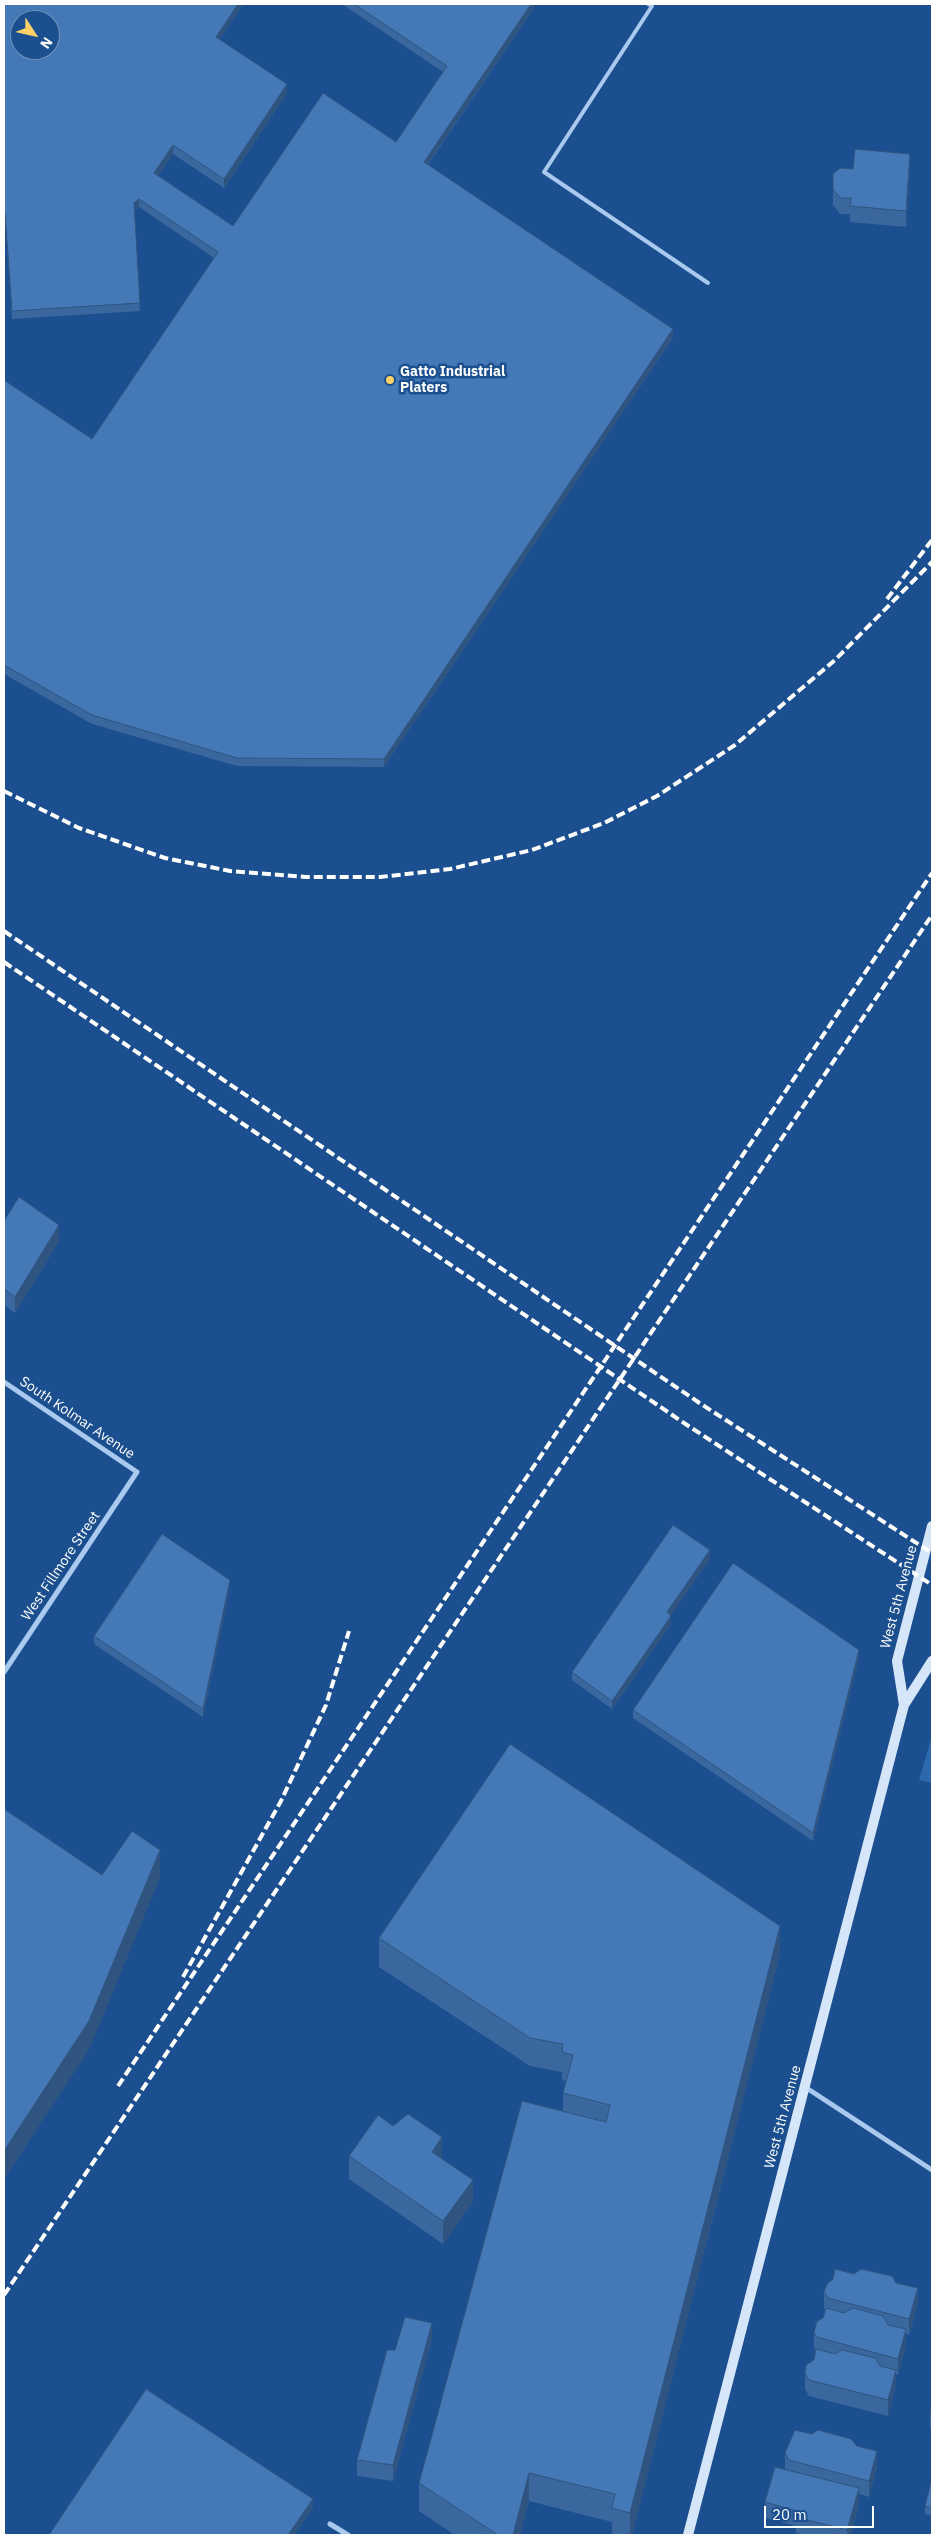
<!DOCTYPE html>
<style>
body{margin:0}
#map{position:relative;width:936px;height:2539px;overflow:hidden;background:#1b4f8f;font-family:"IBM Plex Sans",sans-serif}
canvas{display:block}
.frame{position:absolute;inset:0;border:5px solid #fff;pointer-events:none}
.north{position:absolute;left:10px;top:10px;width:50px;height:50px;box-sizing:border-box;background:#1b4f8f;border:1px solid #7695bc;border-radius:50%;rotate:125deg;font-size:14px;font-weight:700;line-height:20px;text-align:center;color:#fff}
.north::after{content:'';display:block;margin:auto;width:18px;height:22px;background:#ffd166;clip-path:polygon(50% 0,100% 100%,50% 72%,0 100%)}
.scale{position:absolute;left:764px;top:2506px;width:110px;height:22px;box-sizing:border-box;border:2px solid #fff;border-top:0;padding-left:6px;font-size:15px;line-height:18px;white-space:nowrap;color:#fff;-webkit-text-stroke:4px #1b4f8f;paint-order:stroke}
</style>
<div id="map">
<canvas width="936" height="2539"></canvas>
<div class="frame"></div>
<div class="north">N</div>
<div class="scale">20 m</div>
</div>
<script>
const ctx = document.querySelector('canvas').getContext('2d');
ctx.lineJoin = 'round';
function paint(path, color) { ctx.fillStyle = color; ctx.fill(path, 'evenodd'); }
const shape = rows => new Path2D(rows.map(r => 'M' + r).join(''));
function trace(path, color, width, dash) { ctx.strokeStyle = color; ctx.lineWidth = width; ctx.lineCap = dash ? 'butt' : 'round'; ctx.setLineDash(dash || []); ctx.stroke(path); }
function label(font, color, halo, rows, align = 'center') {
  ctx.font = font + ' "IBM Plex Sans",sans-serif'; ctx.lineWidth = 5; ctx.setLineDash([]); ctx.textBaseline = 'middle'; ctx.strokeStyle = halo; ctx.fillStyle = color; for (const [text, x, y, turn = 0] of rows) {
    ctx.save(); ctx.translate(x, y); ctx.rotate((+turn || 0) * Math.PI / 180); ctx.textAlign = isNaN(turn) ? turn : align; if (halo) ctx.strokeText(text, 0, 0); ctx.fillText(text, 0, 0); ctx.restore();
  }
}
const green = shape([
 [932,1736,932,1783,919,1780]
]);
const lane = shape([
 [648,4,652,6,544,172,708,283]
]);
const street = shape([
 [4,1382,137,1472,4,1672],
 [805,2087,932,2170],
 [330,2524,348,2535]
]);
const secondary = shape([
 [904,1705,897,1661,932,1526],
 [688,2535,904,1705,932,1661]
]);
const rail = shape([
 [887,599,932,540],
 [4,791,79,828,165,858,230,871,306,877,380,877,450,869,532,850,604,823,657,796,735,745,835,660,932,562],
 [4,931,701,1404,932,1553],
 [4,962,687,1425,932,1585],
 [183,1977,281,1801,326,1705,349,1631],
 [118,2086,932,873],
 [4,2295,932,915]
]);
const wall = shape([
 [4,4,243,4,219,39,287,93,224,188,173,154,158,176,233,226,396,142,443,72,342,4,535,4,535,6,428,165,673,338,384,767,237,766,92,724,4,674,4,380,92,439,214,258,139,207,134,211,140,311,12,319,5,220,4,220],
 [853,169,910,170,906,227,850,222,850,214,840,214,833,205,833,174],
 [4,1221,59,1241,15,1313,4,1305],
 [710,1559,671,1615,671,1624,612,1709,572,1680,572,1672],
 [230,1588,203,1717,94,1644,94,1636],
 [859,1658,813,1841,633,1718,633,1710],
 [379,1938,780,1954,632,2535,612,2535,612,2522,529,2501,520,2535,455,2535,419,2511,419,2483,563,2111,563,2093,566,2081,562,2080,562,2072,530,2066,379,1967],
 [393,2126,442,2158,473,2202,443,2244,349,2179,349,2156],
 [854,2274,896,2283,918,2304,909,2335,906,2334,906,2345,898,2375,896,2374,896,2386,888,2416,809,2396,805,2389,805,2373,814,2360,816,2351,814,2348,814,2332,823,2318,825,2310,824,2308,824,2292],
 [432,2339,393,2481,357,2476,357,2460,395,2350],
 [932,2402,932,2429,930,2428,930,2412],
 [857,2446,877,2467,869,2497,859,2494,859,2504,851,2535,804,2535,796,2533,796,2526,765,2518,765,2502,785,2469,785,2453],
 [932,2478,932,2516,925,2514,925,2506]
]);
const shadedWall = shape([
 [238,4,243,4,216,45,216,37],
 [531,4,535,4,535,6,424,170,424,162],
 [287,84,287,93,224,188,224,179],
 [173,145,173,154,154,181,154,173],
 [910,154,910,170,906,227,906,211],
 [139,199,139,207,134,211,134,203],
 [673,329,673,338,384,767,384,759],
 [59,1225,59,1241,15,1313,15,1297],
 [710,1550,710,1559,667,1621,667,1612],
 [230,1580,230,1588,203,1717,203,1709],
 [671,1616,671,1624,612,1709,612,1701],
 [859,1650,859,1658,813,1841,813,1833],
 [160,1850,160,1878,89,2050,4,2179,4,2151],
 [780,1926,780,1954,632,2535,630,2535,630,2513],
 [442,2137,442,2160,432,2152],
 [473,2180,473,2202,443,2244,443,2221],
 [918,2288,918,2304,909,2335,909,2319],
 [432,2323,432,2339,393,2481,393,2465],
 [906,2329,906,2345,898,2375,898,2359],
 [896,2370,896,2386,888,2416,888,2400],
 [877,2451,877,2467,869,2497,869,2481],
 [529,2473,529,2501,520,2535,513,2535],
 [859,2488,859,2504,851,2535,847,2535,847,2530],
 [313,2499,313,2508,294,2535,288,2535]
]);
const building = shape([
 [4,4,238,4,216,37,287,84,224,179,173,145,154,173,233,226,323,93,396,142,447,66,354,4,531,4,424,162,673,329,384,759,237,758,92,715,4,665,4,380,92,439,218,252,139,199,134,203,140,303,12,311,5,212,4,211,4,4],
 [20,20,50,20,50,50,20,50,20,20],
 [855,149,910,154,906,211,850,206,851,198,840,198,833,189,833,174,840,168,853,169,855,149],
 [19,1197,59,1225,15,1297,4,1289,4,1221,19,1197],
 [673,1525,710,1550,667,1612,671,1616,612,1701,572,1672,673,1525],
 [162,1534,230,1580,203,1709,94,1636,162,1534],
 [733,1563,859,1650,813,1833,633,1710,733,1563],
 [510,1744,780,1926,630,2513,612,2508,615,2494,529,2473,513,2535,498,2535,419,2483,522,2101,606,2122,610,2105,563,2093,573,2055,562,2052,563,2044,530,2038,379,1938,510,1744],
 [4,1809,102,1875,132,1831,160,1850,89,2021,4,2151,4,1809],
 [408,2114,442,2137,432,2152,473,2180,443,2221,349,2156,378,2115,393,2126,408,2114],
 [835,2269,854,2274,861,2269,892,2276,896,2283,918,2288,909,2319,828,2298,824,2292,827,2284,833,2279,835,2269],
 [826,2308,844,2313,853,2308,883,2316,888,2325,906,2329,898,2359,817,2337,814,2332,817,2321,823,2318,826,2308],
 [405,2317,432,2323,393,2465,357,2460,387,2350,395,2350,405,2317],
 [816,2349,835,2354,842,2350,875,2358,880,2366,896,2370,888,2400,809,2380,805,2373,806,2365,814,2360,816,2349],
 [146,2389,313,2499,288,2535,49,2535,146,2389],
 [932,2402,932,2413,930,2412,932,2402],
 [795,2430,812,2434,818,2430,851,2439,857,2446,877,2451,869,2481,789,2460,785,2453,795,2430],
 [775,2467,859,2488,847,2530,796,2517,797,2511,765,2502,775,2467],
 [932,2478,932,2508,925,2506,932,2478]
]);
const markers = [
 [390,380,5,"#ffd166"]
];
const poiNames = [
 ["Gatto Industrial",400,372],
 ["Platers",400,388]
];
const streetNames = [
 ["South Kolmar Avenue",77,1418,34],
 ["West Fillmore Street",61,1566,-56],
 ["West 5th Avenue",899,1597,-75],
 ["West 5th Avenue",783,2117,-75]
];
paint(green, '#2e69ad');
trace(lane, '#a9c9ee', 4);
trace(street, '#a9c9ee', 5);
trace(secondary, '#d6e6fa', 10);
trace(rail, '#fff', 4, [9, 4]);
paint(wall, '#3a679d');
paint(shadedWall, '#305480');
paint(building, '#4478b7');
trace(building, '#305480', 1);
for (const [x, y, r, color] of markers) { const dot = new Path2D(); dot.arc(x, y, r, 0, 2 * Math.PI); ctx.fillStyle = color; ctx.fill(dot); trace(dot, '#1b4f8f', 2); }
label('bold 14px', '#fff', '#1b4f8f', poiNames, 'left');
label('14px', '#fff', '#1b4f8f', streetNames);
</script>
